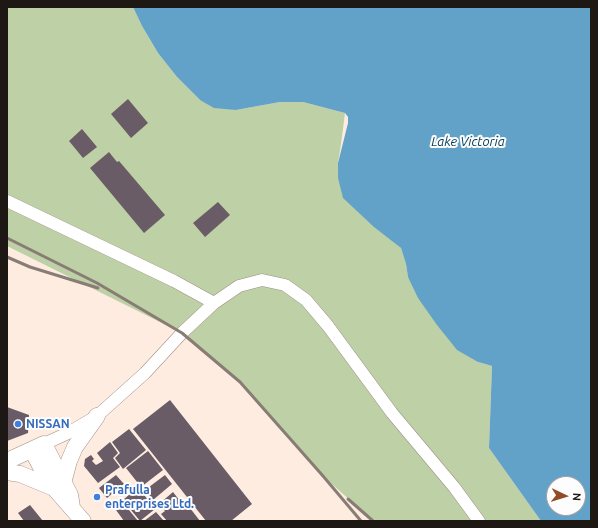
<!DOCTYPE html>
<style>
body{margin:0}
#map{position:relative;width:598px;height:528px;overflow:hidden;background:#feece1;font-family:Ubuntu,sans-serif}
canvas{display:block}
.frame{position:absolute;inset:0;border:8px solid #1e1814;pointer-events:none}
.north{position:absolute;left:546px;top:476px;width:40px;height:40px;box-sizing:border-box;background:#fdfdfd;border:1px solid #a4a1a0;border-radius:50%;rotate:94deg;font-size:11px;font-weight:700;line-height:16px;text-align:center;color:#1e1814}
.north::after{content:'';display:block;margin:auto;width:14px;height:18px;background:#924c25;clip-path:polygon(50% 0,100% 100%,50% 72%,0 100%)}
</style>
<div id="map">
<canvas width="598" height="528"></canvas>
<div class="frame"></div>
<div class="north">N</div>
</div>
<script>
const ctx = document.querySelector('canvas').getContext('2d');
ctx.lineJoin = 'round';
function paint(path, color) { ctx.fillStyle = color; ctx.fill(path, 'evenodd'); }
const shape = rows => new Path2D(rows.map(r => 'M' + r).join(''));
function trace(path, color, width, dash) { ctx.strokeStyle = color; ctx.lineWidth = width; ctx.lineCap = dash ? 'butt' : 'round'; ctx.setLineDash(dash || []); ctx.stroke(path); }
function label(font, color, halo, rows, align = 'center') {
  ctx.font = font + ' Ubuntu,sans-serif'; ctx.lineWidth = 4; ctx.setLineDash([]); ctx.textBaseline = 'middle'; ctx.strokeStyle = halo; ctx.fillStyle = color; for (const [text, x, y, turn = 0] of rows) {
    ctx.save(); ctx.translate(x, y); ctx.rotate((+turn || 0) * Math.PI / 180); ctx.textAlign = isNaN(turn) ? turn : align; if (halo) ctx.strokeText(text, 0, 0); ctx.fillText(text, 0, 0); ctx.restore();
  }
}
const green = shape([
 [7,7,133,7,142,26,158,53,177,77,200,100,236,110,280,102,303,102,345,113,341,144,338,163,391,239,401,248,406,264,408,277,478,362,492,366,489,448,541,521,373,521,323,476,240,382,182,333,7,246]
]);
const water = shape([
 [133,7,591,7,591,521,541,521,489,448,492,366,478,362,457,350,437,325,418,298,408,277,406,264,401,248,374,227,343,198,338,178,338,163,348,123,348,117,345,113,303,102,280,102,236,110,214,108,200,100,177,77,158,53,142,26],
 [554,484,578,484,578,508,554,508]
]);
const building = shape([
 [128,99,148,123,131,138,111,114],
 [82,129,97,147,83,158,69,141],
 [109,152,117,162,119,161,165,215,144,233,90,168],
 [218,202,230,215,205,237,193,223],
 [170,400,252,504,231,521,206,521,133,429],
 [7,407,29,415,28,433,7,441],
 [129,429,146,450,123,469,115,458,120,453,112,442],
 [110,442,118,453,113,458,120,467,98,483,84,466,85,459,91,455,94,459,92,461,96,465,103,461,97,453],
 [148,451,163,470,141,487,126,468],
 [116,475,124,484,107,498,99,488],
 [165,475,172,484,153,500,145,490],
 [138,487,155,509,140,521,123,500],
 [173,492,180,501,183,499,200,521,167,521,161,514,165,511,159,504],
 [124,504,138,521,124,521,116,510],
 [30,505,43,521,24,521,18,513],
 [156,512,164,521,144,521]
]);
const minor = shape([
 [7,201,174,281,214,303],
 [44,444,68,433,97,416,145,373,182,333,214,303,239,286,262,280,285,285,306,300,328,326,392,413,454,487,479,521]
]);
const major = shape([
 [32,450,43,471,54,488,83,521],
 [7,461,44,444,70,495,72,507],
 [7,472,20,474,54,488],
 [63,483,69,461,75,447,97,416]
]);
const rail = shape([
 [7,238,97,283,182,333,240,382,323,476,361,521],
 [7,257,30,267,98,288],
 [348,499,373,521]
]);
const markers = [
 [18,424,4,"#3f7fe0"],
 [97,497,4,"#3f7fe0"]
];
const shopNames = [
 ["NISSAN",26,424],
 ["Prafulla",105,490],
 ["enterprises Ltd.",105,504]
];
const waterNames = [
 ["Lake Victoria",468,142]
];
paint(green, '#bed0a5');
paint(water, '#63a2c8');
paint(building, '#6a5c66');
trace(minor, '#9f8f85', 13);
trace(major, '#9f8f85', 17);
trace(minor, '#fff', 12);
trace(major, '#fff', 16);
trace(rail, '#887d75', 3);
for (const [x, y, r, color] of markers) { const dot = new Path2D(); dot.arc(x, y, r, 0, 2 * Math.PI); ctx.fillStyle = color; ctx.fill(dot); trace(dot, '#fdfdfd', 1.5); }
label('bold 12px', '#366cbe', '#fdfdfd', shopNames, 'left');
label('italic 13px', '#033a55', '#fdfdfd', waterNames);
</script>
